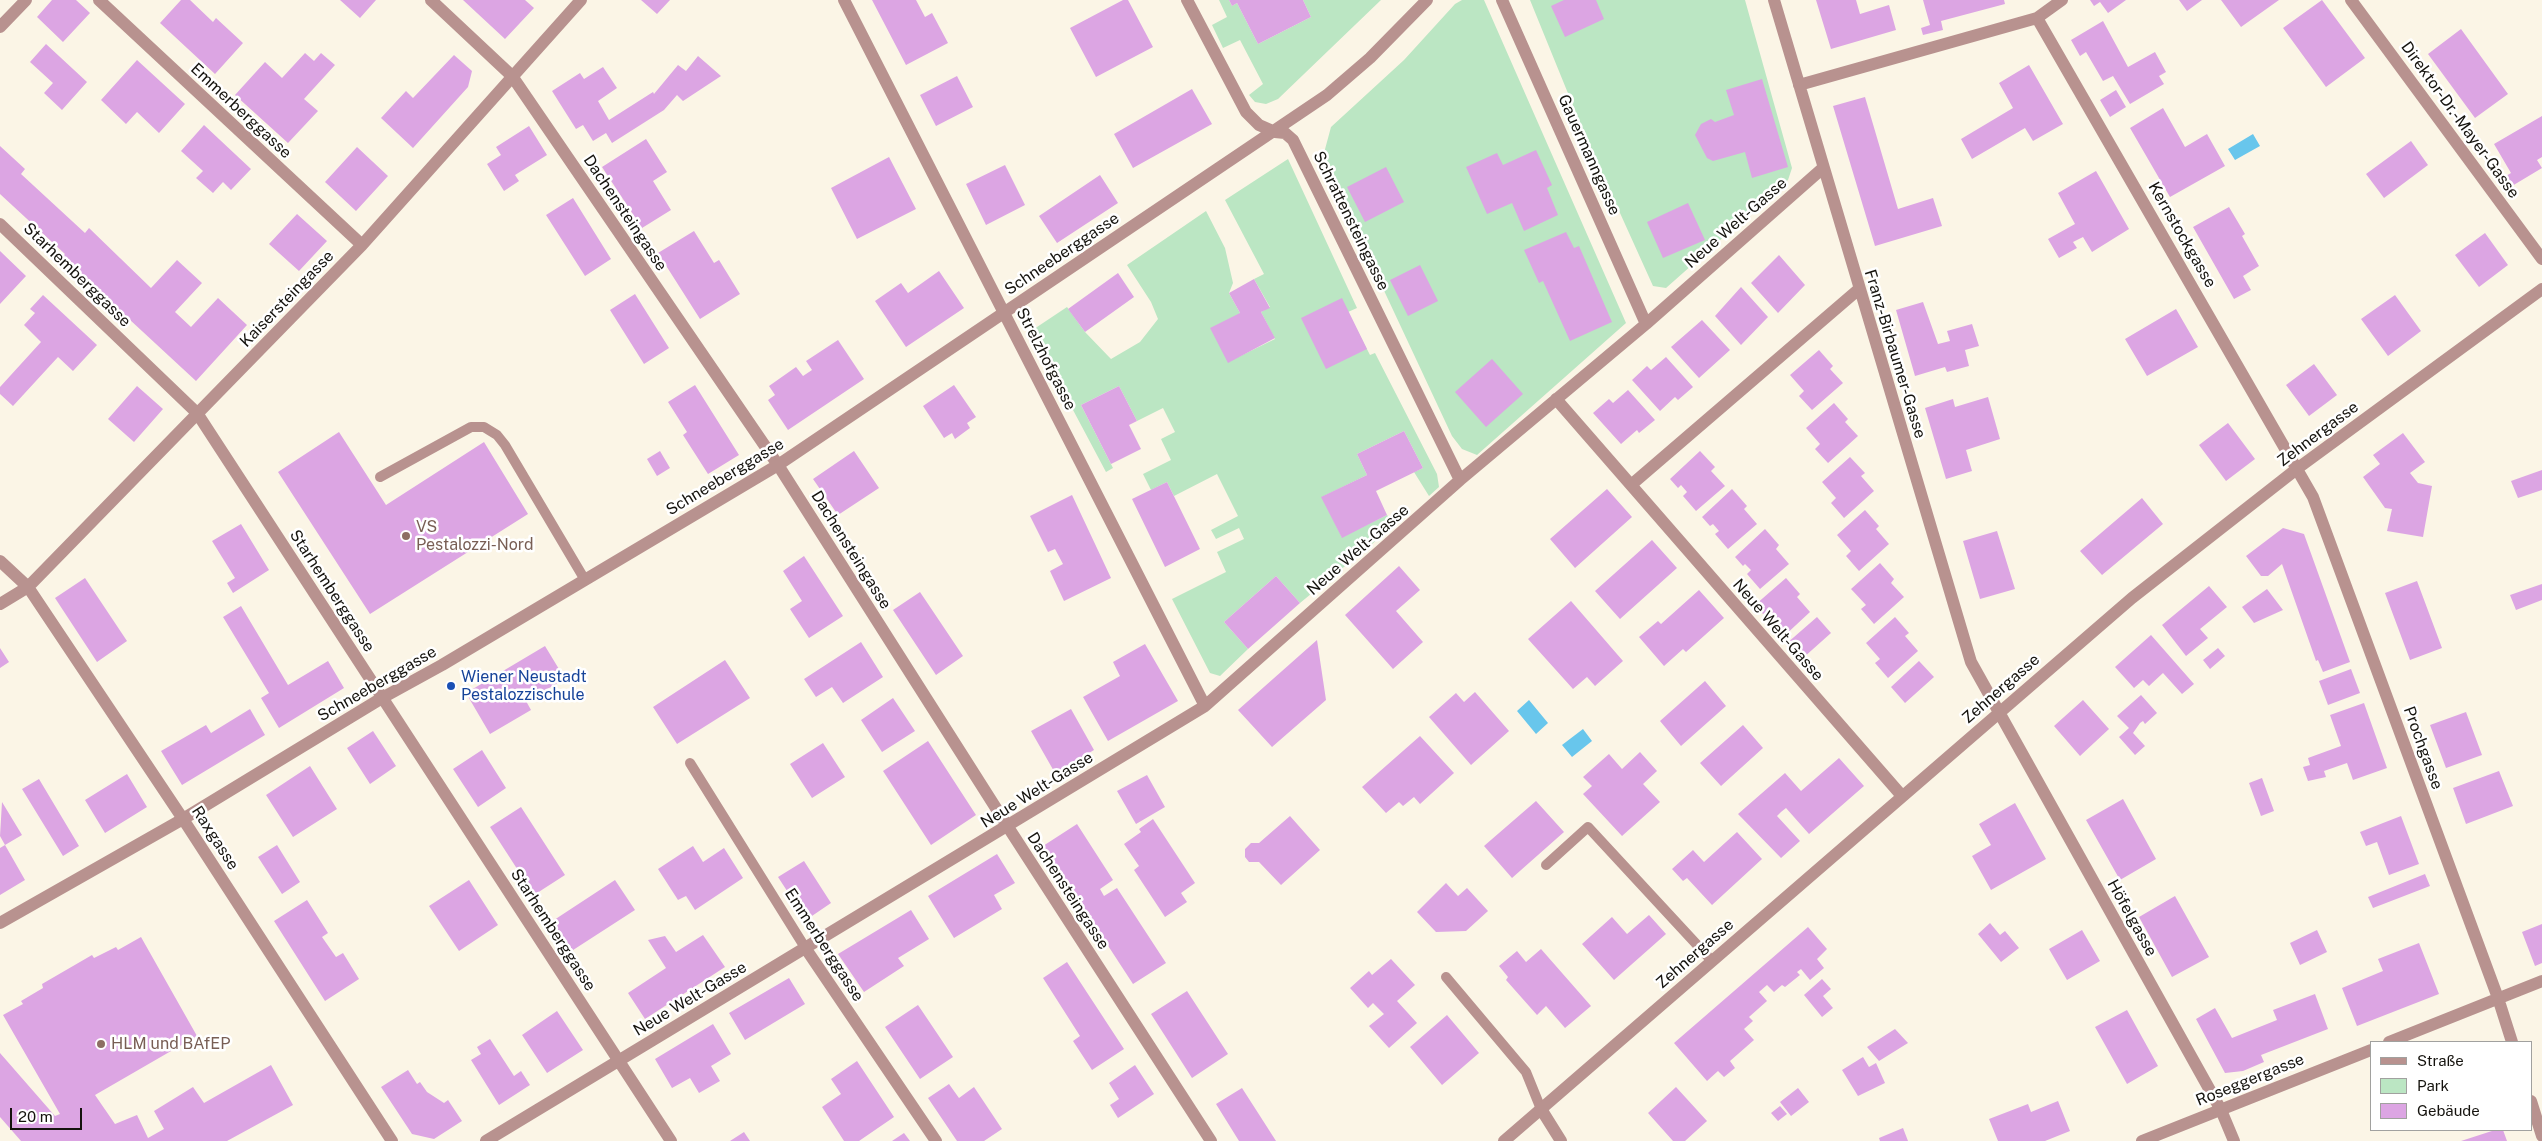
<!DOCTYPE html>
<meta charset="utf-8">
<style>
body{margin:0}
#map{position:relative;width:2542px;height:1141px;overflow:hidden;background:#fbf5e6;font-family:"Public Sans",sans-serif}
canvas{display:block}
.legend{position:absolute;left:2370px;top:1041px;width:162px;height:90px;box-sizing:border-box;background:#fff;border:1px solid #a1a19f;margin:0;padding:6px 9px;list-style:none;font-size:15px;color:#15130e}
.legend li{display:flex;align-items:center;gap:10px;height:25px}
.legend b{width:25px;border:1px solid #a1a19f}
.scale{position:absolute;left:10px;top:1108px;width:72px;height:22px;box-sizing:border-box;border:2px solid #15130e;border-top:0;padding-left:6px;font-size:15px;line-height:18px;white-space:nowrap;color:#15130e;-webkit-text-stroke:4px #fff;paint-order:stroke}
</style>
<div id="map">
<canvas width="2542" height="1141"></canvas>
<ul class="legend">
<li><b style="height:6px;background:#b8928f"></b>Straße</li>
<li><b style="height:14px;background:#bbe6c3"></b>Park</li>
<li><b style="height:14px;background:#dca5e3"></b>Gebäude</li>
</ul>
<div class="scale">20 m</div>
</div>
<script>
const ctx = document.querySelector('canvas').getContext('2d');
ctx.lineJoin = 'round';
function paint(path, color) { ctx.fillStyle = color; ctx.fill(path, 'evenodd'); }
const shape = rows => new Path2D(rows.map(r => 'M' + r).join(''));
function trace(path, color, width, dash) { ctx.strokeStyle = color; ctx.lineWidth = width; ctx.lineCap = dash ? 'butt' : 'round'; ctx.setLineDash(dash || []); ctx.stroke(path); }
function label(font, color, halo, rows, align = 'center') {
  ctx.font = font + ' "Public Sans",sans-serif'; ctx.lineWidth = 5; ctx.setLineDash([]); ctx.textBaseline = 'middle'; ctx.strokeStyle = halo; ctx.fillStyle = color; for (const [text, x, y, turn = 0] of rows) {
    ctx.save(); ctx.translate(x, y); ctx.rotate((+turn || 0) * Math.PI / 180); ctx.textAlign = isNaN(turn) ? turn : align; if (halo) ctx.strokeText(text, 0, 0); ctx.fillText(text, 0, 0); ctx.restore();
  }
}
const green = shape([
 [1219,0,1229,0,1232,6,1237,3,1258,44,1311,17,1303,0,1381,0,1278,99,1266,104,1255,102,1249,95,1263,84,1240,40,1223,48,1212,25,1227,17],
 [1462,0,1484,0,1626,323,1477,455,1462,449,1452,436,1329,173,1324,153,1331,127,1404,60,1455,4],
 [1530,0,1745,0,1792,168,1788,180,1666,288,1653,286,1587,140],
 [1288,159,1357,308,1348,312,1370,355,1375,353,1437,474,1439,487,1429,496,1414,472,1423,468,1404,431,1357,454,1367,475,1322,497,1342,537,1387,515,1395,525,1300,603,1276,576,1224,622,1248,649,1220,676,1210,673,1172,599,1226,572,1217,552,1244,539,1239,528,1216,539,1211,530,1238,516,1217,474,1174,496,1167,482,1151,490,1143,474,1171,460,1161,439,1175,432,1163,408,1137,421,1119,386,1081,405,1113,468,1106,472,1031,331,1067,307,1085,332,1111,359,1140,342,1158,319,1151,302,1127,265,1206,211,1225,248,1233,283,1229,293,1240,313,1228,362,1275,339,1261,312,1270,307,1254,279,1264,274,1225,200]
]);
const water = shape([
 [2253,134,2260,146,2235,160,2228,149],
 [1529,700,1548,723,1536,734,1517,711],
 [1583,729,1592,741,1572,757,1562,745]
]);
const building = shape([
 [52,0,76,0,90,13,63,42,37,17],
 [181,0,190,0,213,22,216,18,243,43,215,74,160,23],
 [340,0,376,0,360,18],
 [463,0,525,0,534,8,505,39],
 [641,0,670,0,657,14],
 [872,0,916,0,925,17,932,13,948,43,906,65],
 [1123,0,1128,0,1153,47,1096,77,1070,28],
 [1229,0,1303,0,1311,17,1258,44,1237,3,1232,6],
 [1564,0,1596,0,1604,19,1565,37,1551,6],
 [1816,0,1856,0,1860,14,1889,5,1896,30,1831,49],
 [1923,0,2004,0,2005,4,1941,21,1943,30,1923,35,1921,28,1930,25],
 [2090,0,2126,0,2108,13,2100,2,2094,6],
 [2179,0,2202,0,2187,11],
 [2221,0,2279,0,2241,27],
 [2322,0,2365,58,2326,87,2283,28],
 [2103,21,2128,67,2155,52,2166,72,2159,76,2164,84,2130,104,2113,76,2103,81,2086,52,2080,56,2071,40],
 [2461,29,2508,94,2475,118,2428,54],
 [46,44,87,82,62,110,44,93,53,83,30,62],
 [305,53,314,61,321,53,335,65,304,99,318,111,288,143,235,95,265,62,282,78],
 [454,55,472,71,468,87,413,148,381,118,406,91,413,98],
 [698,56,721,76,683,101,677,95,664,110,612,143,606,133,593,141,583,125,576,129,552,91,580,73,584,79,603,67,617,88,598,101,609,120,653,92,654,94,678,65,686,71],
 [137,60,185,104,159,133,137,112,126,124,101,100],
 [2029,65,2063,124,2033,141,2025,128,1972,159,1961,139,2013,108,1999,83],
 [957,76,973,107,936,126,920,95],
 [1762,79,1788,167,1752,178,1745,152,1713,161,1707,158,1695,135,1701,124,1711,119,1715,122,1734,115,1726,90],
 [1192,89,1212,124,1133,168,1114,134],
 [2116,90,2126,107,2110,117,2100,100],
 [1865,97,1898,209,1933,198,1942,226,1875,246,1833,106],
 [2163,108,2185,147,2207,134,2225,166,2170,197,2130,128],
 [2542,116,2542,157,2537,160,2542,168,2512,186,2506,176,2511,173,2494,144],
 [204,125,251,169,231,190,223,182,213,193,196,178,203,171,181,151],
 [529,126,547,155,515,175,519,181,504,191,487,164,501,155,496,147],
 [646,139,667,172,653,181,671,210,642,228,602,167],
 [2411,141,2428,165,2384,198,2366,174],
 [0,146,25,169,21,174,85,233,89,228,151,288,177,260,202,283,175,312,191,327,218,298,247,325,196,381,62,257,65,254,0,194],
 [357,147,388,176,356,211,325,182],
 [1536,150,1552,185,1547,188,1558,215,1524,231,1512,203,1487,214,1466,167,1497,153,1503,165],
 [889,157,916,209,857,239,831,188],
 [1005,165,1025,205,986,225,966,184],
 [1386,167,1404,202,1365,222,1347,187],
 [2096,171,2129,229,2092,252,2083,237,2073,242,2077,248,2059,258,2048,239,2075,224,2058,193],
 [1100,175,1118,203,1057,243,1039,216],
 [573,198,611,259,585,276,546,215],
 [1688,203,1705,240,1663,258,1647,222],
 [2229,207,2245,234,2242,236,2259,266,2243,276,2251,290,2234,299,2193,227],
 [297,214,327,241,299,271,269,244],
 [694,231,714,263,719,260,740,294,700,319,658,253],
 [1566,232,1574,248,1579,246,1612,322,1570,341,1543,281,1539,283,1524,250],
 [2485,233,2508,265,2479,287,2455,255],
 [0,251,26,276,0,304],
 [1779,255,1805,285,1778,313,1751,283],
 [1420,265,1438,301,1408,316,1390,280],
 [939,271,964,308,906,347,875,301,901,283,908,293],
 [1118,273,1134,297,1085,332,1068,309],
 [1254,279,1270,308,1261,312,1275,338,1228,363,1210,328,1240,313,1229,293],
 [1741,287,1768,317,1741,345,1715,316],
 [635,294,669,348,644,364,610,310],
 [43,295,97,345,73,371,58,357,13,406,0,394,0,387,41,342,24,325,35,313,30,309],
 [2395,295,2421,331,2388,356,2361,319],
 [1342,298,1367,349,1326,369,1301,318],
 [1923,302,1938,344,1950,341,1947,331,1972,324,1979,346,1965,350,1969,366,1947,372,1945,367,1915,376,1896,310],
 [2176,309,2198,347,2147,376,2125,339],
 [1702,320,1730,350,1699,378,1671,347],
 [838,340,864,379,788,430,768,400,775,395,769,386,796,367,803,376,812,370,806,361],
 [1819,350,1833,366,1830,369,1843,383,1812,410,1799,396,1804,391,1790,375],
 [1666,357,1693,387,1678,400,1675,397,1660,411,1632,380,1647,366,1651,370],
 [1492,359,1523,394,1486,427,1455,392],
 [2314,364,2337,395,2309,416,2286,385],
 [695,385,739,455,708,474,683,435,687,432,668,402],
 [954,385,976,417,967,423,970,428,955,439,952,433,944,438,923,406],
 [137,386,163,409,134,442,108,419],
 [1119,386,1137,421,1129,425,1141,449,1111,464,1081,405],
 [1628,390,1655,420,1639,433,1637,430,1621,444,1593,413,1609,399,1613,403],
 [1988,397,2000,439,1966,450,1972,471,1946,479,1925,408,1953,399,1955,407],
 [1834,403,1848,419,1845,422,1858,436,1828,463,1815,449,1820,444,1806,428],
 [2228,423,2255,459,2226,481,2199,445],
 [1404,431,1423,468,1376,491,1387,515,1342,538,1321,497,1367,475,1357,454],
 [339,432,386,505,484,442,528,514,370,614,278,472],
 [2403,433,2425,462,2410,473,2418,483,2432,486,2423,537,2387,531,2392,509,2385,508,2363,477,2380,464,2373,455],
 [660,451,670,468,657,476,647,459],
 [854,451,879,488,838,515,813,479],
 [1700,451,1715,467,1711,471,1725,486,1696,511,1683,496,1687,492,1681,485,1678,488,1670,479],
 [1850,457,1865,473,1861,476,1874,491,1844,518,1831,503,1836,498,1822,482],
 [2542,470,2542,490,2518,498,2511,481],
 [1167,482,1200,549,1165,567,1132,499],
 [1607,489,1632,517,1575,568,1550,539],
 [1732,489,1747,506,1744,509,1757,524,1728,549,1715,534,1719,531,1713,524,1710,526,1702,517],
 [1072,495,1111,578,1064,601,1050,571,1063,564,1055,549,1048,552,1030,516],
 [2142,498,2163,524,2102,575,2080,551],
 [1865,510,1879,526,1876,529,1889,544,1859,571,1846,556,1851,551,1837,535],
 [241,524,269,570,233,593,227,583,235,578,212,541],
 [2283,528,2304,534,2350,662,2323,672,2318,660,2316,661,2282,564,2268,576,2261,576,2246,556],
 [1765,529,1779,545,1776,549,1789,564,1760,589,1747,574,1751,570,1745,564,1743,566,1735,557],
 [1997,531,2015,589,1980,599,1963,541],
 [1652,540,1677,568,1620,619,1595,591],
 [804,556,843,616,809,638,790,609,802,601,783,571],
 [1880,563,1894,579,1891,583,1904,597,1874,624,1861,609,1866,605,1851,589],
 [1399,566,1420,590,1396,611,1423,642,1393,669,1345,615],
 [1276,576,1300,603,1248,649,1224,622],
 [85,578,127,641,97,662,55,598],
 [1786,578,1800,594,1797,597,1810,612,1782,638,1768,623,1772,619,1766,612,1763,614,1755,605],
 [2417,581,2442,648,2410,660,2385,593],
 [2542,584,2542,600,2516,610,2510,595],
 [2209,586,2227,607,2200,629,2208,638,2186,656,2162,625],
 [2267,589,2283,610,2254,623,2242,607],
 [1699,590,1724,618,1686,652,1683,649,1664,666,1639,637,1658,621,1661,624],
 [920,592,963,656,936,675,893,610],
 [1571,601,1623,661,1595,686,1587,677,1573,689,1528,639],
 [241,606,288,685,328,661,344,688,279,728,261,698,269,693,223,617],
 [1817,617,1831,633,1803,658,1797,651,1794,653,1786,644],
 [1895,617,1909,633,1905,636,1918,651,1888,678,1875,663,1880,659,1866,643],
 [2151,635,2194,684,2182,694,2163,673,2149,686,2143,680,2134,688,2115,667],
 [1317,640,1326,700,1272,747,1238,710],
 [861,642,883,677,843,703,832,687,816,697,804,679],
 [1145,644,1178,701,1108,741,1083,697,1120,676,1113,662],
 [545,646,565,679,526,701,531,710,490,734,466,693],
 [0,648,9,662,0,668],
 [2218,648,2225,656,2210,669,2203,660],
 [725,660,750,698,677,744,653,707],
 [1919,661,1934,677,1905,703,1891,687],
 [2351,669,2360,693,2328,705,2319,681],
 [1705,681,1726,706,1681,746,1660,721],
 [1475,692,1509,731,1471,765,1429,717,1456,693,1464,702],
 [2141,695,2157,713,2145,724,2143,721,2140,723,2133,733,2145,746,2135,755,2119,737,2129,728,2117,716],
 [893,698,915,731,882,752,861,720],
 [2083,700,2109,729,2080,756,2054,726],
 [2364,703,2387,768,2353,780,2347,763,2324,771,2326,777,2308,781,2303,767,2310,765,2308,758,2341,746,2330,715],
 [250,709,265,735,182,785,161,751,206,725,211,733],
 [1071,709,1094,750,1055,773,1031,731],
 [2466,712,2482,755,2446,768,2430,725],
 [1743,725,1763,748,1721,786,1700,763],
 [373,731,396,766,370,784,347,748],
 [1420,736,1454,773,1420,804,1414,797,1403,806,1399,802,1386,813,1362,787],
 [928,741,976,815,931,845,883,771],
 [823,743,845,777,812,798,790,764],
 [482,750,506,788,478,807,453,769],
 [1640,752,1657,771,1643,784,1660,802,1622,836,1583,794,1592,786,1583,777,1609,754,1622,769],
 [1839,758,1864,786,1809,834,1786,808,1781,812,1777,816,1800,841,1781,858,1738,814,1785,773,1801,791],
 [310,766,337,809,293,837,266,795],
 [2499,771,2513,806,2466,824,2453,788],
 [127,774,147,807,105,833,85,800],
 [1147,775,1165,807,1136,824,1117,791],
 [2262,778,2274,811,2261,816,2249,783],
 [39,779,79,846,63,856,22,789],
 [2123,799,2156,859,2120,880,2086,820],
 [1536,801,1564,832,1512,878,1484,846],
 [2,802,22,835,5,845,0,836],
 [2015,803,2046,859,1991,890,1972,856,1991,845,1979,824],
 [521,807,565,875,534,895,490,827],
 [1290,816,1320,850,1281,885,1259,862,1249,862,1245,857,1245,849,1251,843,1259,843],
 [2401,816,2419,864,2389,875,2377,842,2366,846,2360,832],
 [1153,819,1195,883,1181,893,1187,902,1165,917,1134,870,1139,866,1124,844,1141,832,1139,829],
 [1077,824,1113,880,1100,889,1104,896,1117,888,1166,963,1133,984,1043,846],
 [1737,832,1762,859,1712,905,1687,878,1683,881,1672,869,1693,850,1704,862],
 [5,845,25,880,0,895,0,848],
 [277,845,300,882,282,894,258,857],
 [693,846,703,862,724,848,743,878,695,910,686,896,678,900,658,869],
 [997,854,1015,883,994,895,1002,909,954,938,928,896],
 [804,861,831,903,806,920,778,877],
 [2425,874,2430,886,2373,908,2368,897],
 [469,880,498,925,459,951,429,906],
 [615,880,635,910,570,952,551,922],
 [1446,883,1458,896,1467,888,1488,911,1466,931,1436,932,1417,912],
 [2175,896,2209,957,2172,977,2139,917],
 [307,900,328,933,322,937,336,957,343,953,359,979,325,1001,274,921],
 [911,910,929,939,898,958,904,966,864,992,838,954],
 [1649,915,1666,934,1614,980,1582,944,1612,917,1627,934],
 [1990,923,2000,935,2005,931,2019,948,2001,962,1978,934],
 [2542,924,2542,963,2535,966,2522,932],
 [1808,927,1827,949,1817,959,1824,968,1810,980,1801,969,1797,972,1800,975,1785,987,1782,985,1774,992,1767,985,1759,992,1767,1001,1749,1017,1753,1021,1744,1029,1754,1040,1730,1061,1735,1068,1724,1077,1718,1071,1707,1081,1674,1043],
 [2082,930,2100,961,2067,980,2049,949],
 [2317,930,2327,952,2300,965,2290,943],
 [703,935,725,967,645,1019,628,993,666,968,648,940,665,936,676,952],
 [141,937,197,1036,95,1095,115,1124,137,1115,148,1138,164,1129,154,1111,193,1087,204,1103,271,1065,293,1105,227,1141,21,1141,0,1117,0,1053,55,1116,60,1114,3,1015,23,1004,21,1001,43,988,42,984,92,955,94,958,116,947,118,950],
 [2419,943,2439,994,2357,1026,2342,988,2383,971,2378,959],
 [1541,949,1591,1006,1565,1028,1546,1006,1537,1015,1506,980,1508,977,1499,966,1517,951,1526,962],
 [1391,959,1415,985,1397,1001,1417,1023,1389,1048,1369,1026,1384,1014,1373,1003,1368,1008,1350,988,1369,971,1372,975],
 [1067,962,1124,1049,1092,1070,1073,1041,1080,1036,1043,978],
 [789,978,805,1004,745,1040,729,1013],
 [1822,979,1831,989,1823,996,1833,1008,1822,1017,1804,995],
 [1187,991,1228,1054,1192,1078,1151,1014],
 [2315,994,2328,1029,2261,1055,2264,1062,2243,1071,2225,1073,2196,1019,2215,1008,2232,1038,2277,1020,2273,1010],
 [918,1005,953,1057,920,1079,885,1027],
 [2127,1010,2158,1066,2127,1084,2095,1027],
 [557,1011,583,1050,547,1073,522,1035],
 [1447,1015,1479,1053,1442,1085,1410,1047],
 [713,1024,731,1054,711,1066,720,1081,699,1093,690,1078,672,1088,655,1059],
 [1895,1029,1908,1043,1879,1061,1867,1047],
 [490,1039,514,1076,521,1071,530,1085,499,1105,471,1060,481,1054,477,1047],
 [1863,1057,1869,1067,1876,1063,1885,1083,1858,1096,1842,1070],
 [857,1061,894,1117,859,1141,844,1141,822,1107,841,1094,831,1079],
 [1135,1065,1154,1094,1118,1118,1110,1105,1119,1099,1109,1083],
 [408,1070,417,1084,420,1082,427,1092,444,1103,448,1100,462,1121,434,1139,412,1134,381,1087],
 [949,1084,959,1098,974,1087,1002,1129,984,1141,957,1141,928,1098],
 [1676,1087,1707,1121,1685,1141,1673,1141,1648,1113],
 [1242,1088,1260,1116,1276,1141,1239,1141,1216,1104],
 [1798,1088,1809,1102,1791,1116,1780,1102],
 [2058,1101,2070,1131,2045,1141,1998,1141,1989,1119,2028,1104,2031,1112],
 [1780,1106,1787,1114,1778,1121,1771,1113],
 [1903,1128,1908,1141,1880,1141,1879,1138],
 [2495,1130,2503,1130,2507,1141,2461,1141],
 [744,1132,750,1141,730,1141],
 [904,1133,910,1141,892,1141]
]);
const lane = shape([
 [380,477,471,427,484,427,497,435,505,445,585,580],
 [690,763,806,949],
 [1546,865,1588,827,1712,961],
 [1446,977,1526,1072,1541,1109]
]);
const street = shape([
 [99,0,362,245],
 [431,0,512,76,778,465,1008,827,1211,1141],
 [844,0,1205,706],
 [1187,0,1246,112,1259,125,1275,132,1285,133,1293,140,1460,480],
 [1502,0,1646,324],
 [1774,0,1971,662,2221,1110,2234,1141],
 [2351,0,2542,259],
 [2037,18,2313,497,2498,998,2512,1042],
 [0,27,26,0],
 [1799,85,2037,18,2062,0],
 [0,224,197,413,671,1141],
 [1556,399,1902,796],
 [1631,485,1859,289],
 [0,561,28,587,183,819,392,1141],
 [0,604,28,587,362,245,581,0],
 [0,923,183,819,382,698,442,665,778,465,1327,95,1370,58,1427,0],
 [806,949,936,1141],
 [2389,1042,2542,981],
 [2531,1101,2542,1136],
 [1541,1109,1561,1141],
 [486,1141,1205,706,1460,480,1646,324,1823,168],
 [1504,1141,2132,598,2298,468,2542,289],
 [2142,1141,2371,1050]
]);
const markers = [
 [406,536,5,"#8d6e63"],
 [451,686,5,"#1a4fb4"],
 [101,1044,5,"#8d6e63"]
];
const streetNames = [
 ["Emmerberggasse",241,111,43],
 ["Direktor-Dr.-Mayer-Gasse",2460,120,54],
 ["Gauermanngasse",1589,155,66],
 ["Dachensteingasse",625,213,56],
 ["Schrattensteingasse",1351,221,64],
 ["Neue Welt-Gasse",1736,223,-41],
 ["Kernstockgasse",2182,235,60],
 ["Schneeberggasse",1062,254,-34],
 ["Starhemberggasse",77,275,44],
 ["Kaisersteingasse",287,299,-46],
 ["Franz-Birbaumer-Gasse",1895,354,73],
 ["Strelzhofgasse",1046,359,63],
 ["Zehnergasse",2318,434,-37],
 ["Schneeberggasse",725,477,-31],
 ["Dachensteingasse",851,550,58],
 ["Neue Welt-Gasse",1358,550,-41],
 ["Starhemberggasse",332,591,57],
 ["Neue Welt-Gasse",1778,630,49],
 ["Schneeberggasse",377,684,-30],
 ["Zehnergasse",2001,689,-41],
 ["Prochgasse",2423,748,70],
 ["Neue Welt-Gasse",1037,790,-32],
 ["Raxgasse",215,838,57],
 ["Dachensteingasse",1068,891,57],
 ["Höfelgasse",2132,918,61],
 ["Starhemberggasse",553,930,57],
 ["Emmerberggasse",824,945,57],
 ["Zehnergasse",1695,954,-41],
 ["Neue Welt-Gasse",690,999,-31],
 ["Roseggergasse",2250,1080,-22]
];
const educationNames = [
 ["VS",416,527],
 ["Pestalozzi-Nord",416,545],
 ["HLM und BAfEP",111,1044]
];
const transitNames = [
 ["Wiener Neustadt",461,677],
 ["Pestalozzischule",461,695]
];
paint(green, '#bbe6c3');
paint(water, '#68c6ec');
paint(building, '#dca5e3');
trace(lane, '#b8928f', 10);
trace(street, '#b8928f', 12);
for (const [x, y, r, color] of markers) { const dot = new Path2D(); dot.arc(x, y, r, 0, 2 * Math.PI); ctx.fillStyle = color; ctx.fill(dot); trace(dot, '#fff', 2); }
label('16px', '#15130e', '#fff', streetNames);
label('16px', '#785e54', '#fff', educationNames, 'left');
label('16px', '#164399', '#fff', transitNames, 'left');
</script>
